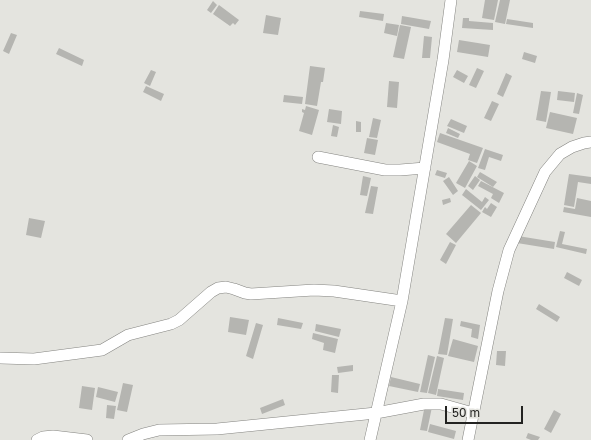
<!DOCTYPE html>
<style>
body{margin:0}
#map{position:relative;width:591px;height:440px;overflow:hidden;background:#e4e4df;font-family:"Golos Text",sans-serif}
canvas{display:block}
.scale{position:absolute;left:445px;top:406px;width:78px;height:18px;box-sizing:border-box;border:2px solid #232321;border-top:0;padding-left:5px;font-size:12px;line-height:14px;white-space:nowrap;color:#232321;-webkit-text-stroke:3px #e4e4df;paint-order:stroke}
</style>
<div id="map">
<canvas width="591" height="440"></canvas>
<div class="scale">50 m</div>
</div>
<script>
const ctx = document.querySelector('canvas').getContext('2d');
ctx.lineJoin = 'round';
function paint(path, color) { ctx.fillStyle = color; ctx.fill(path, 'evenodd'); }
const shape = rows => new Path2D(rows.map(r => 'M' + r).join(''));
function trace(path, color, width, dash) { ctx.strokeStyle = color; ctx.lineWidth = width; ctx.lineCap = dash ? 'butt' : 'round'; ctx.setLineDash(dash || []); ctx.stroke(path); }
const building = shape([
 [485,0,498,0,494,20,482,18],
 [500,0,510,0,505,24,495,22],
 [213,1,217,5,211,13,207,10],
 [219,5,239,20,235,25,233,23,230,26,213,14],
 [360,11,384,14,383,21,359,17],
 [266,15,281,18,278,35,263,33],
 [402,16,431,21,429,29,401,24],
 [463,18,469,18,469,21,493,23,493,30,462,28],
 [507,19,533,23,533,28,506,24],
 [386,23,399,25,397,36,384,33],
 [400,25,411,27,404,59,393,57],
 [11,33,17,35,9,54,3,51],
 [424,36,432,37,430,58,422,58],
 [459,40,490,45,488,57,457,52],
 [59,48,84,60,82,66,56,54],
 [524,52,537,56,535,63,522,59],
 [310,66,325,68,323,82,321,82,317,106,305,104],
 [477,68,484,71,476,88,469,85],
 [151,70,156,72,150,86,144,83],
 [457,70,468,76,464,83,453,77],
 [506,73,512,76,503,97,497,94],
 [389,81,399,82,397,108,387,107],
 [146,86,164,94,161,101,143,92],
 [541,91,551,92,546,122,536,120],
 [558,91,575,93,574,102,557,100],
 [577,93,583,95,579,114,573,113],
 [284,95,303,97,302,104,283,102],
 [492,101,499,104,491,121,484,118],
 [306,106,319,110,312,135,299,131,304,113,302,112,302,109,305,110],
 [329,109,342,111,341,124,327,122],
 [550,112,577,118,573,134,546,128],
 [373,118,381,120,377,138,369,137],
 [451,119,467,126,464,133,447,126],
 [356,121,361,122,361,132,356,132],
 [333,125,339,127,337,137,331,136],
 [448,128,460,134,458,138,446,133],
 [440,133,483,148,477,163,468,160,470,154,437,142],
 [367,138,378,140,375,155,364,153],
 [485,149,503,155,501,161,489,157,485,170,478,168],
 [469,161,477,166,465,188,456,183],
 [437,170,447,173,445,178,435,175],
 [480,172,497,182,493,187,477,177],
 [569,174,591,177,591,184,578,182,574,207,564,205],
 [363,176,371,178,367,196,360,195],
 [475,176,480,180,473,190,468,186],
 [449,177,458,191,453,195,443,181],
 [481,181,504,193,499,203,491,198,493,194,478,186],
 [371,186,378,187,373,214,365,213],
 [466,189,482,202,485,197,489,200,481,210,462,195],
 [450,198,451,202,443,205,442,200],
 [577,198,591,201,591,217,563,212,564,207,575,209],
 [491,203,497,207,491,217,482,212,485,207,487,209],
 [471,205,481,213,456,243,446,234],
 [29,218,45,221,41,238,26,235],
 [560,231,565,232,562,244,587,249,586,254,556,247],
 [518,236,555,242,554,249,517,243],
 [450,242,456,245,446,264,440,260],
 [567,272,582,280,579,286,564,278],
 [539,304,560,317,557,322,536,309],
 [230,317,249,320,246,335,228,332],
 [278,318,303,323,301,329,277,325],
 [445,318,453,319,447,355,438,354],
 [461,321,480,325,478,339,471,337,472,329,460,326],
 [256,323,263,325,253,359,246,356],
 [316,324,341,329,339,337,315,331],
 [313,333,338,339,335,353,323,350,324,343,312,339],
 [453,339,478,346,474,362,448,356],
 [497,351,506,351,505,366,496,365],
 [428,355,435,357,427,393,420,392],
 [437,356,444,358,436,395,428,393],
 [353,365,353,371,338,373,337,367],
 [332,375,339,375,338,393,331,392],
 [391,377,420,384,418,392,389,386],
 [123,383,133,385,127,412,117,410],
 [82,386,95,388,92,410,79,408],
 [98,387,118,392,115,402,96,397],
 [438,389,464,393,463,400,437,396],
 [283,399,285,405,262,414,260,408],
 [107,405,116,406,114,419,106,418],
 [425,405,432,407,427,431,420,430],
 [554,410,561,414,551,433,544,429],
 [430,424,456,431,454,439,428,432],
 [528,433,540,437,538,440,531,440,526,438]
]);
const street = shape([
 [318,157,385,170,400,170,425,168],
 [0,358,34,359,102,350,128,335,171,324,179,320,211,292,218,288,226,287,234,289,245,293,251,294,314,290,334,291,402,301],
 [37,440,43,437,53,436,87,440],
 [128,440,143,434,159,430,217,429,376,413,424,404,441,404,473,413],
 [370,440,402,301,443,60,451,0],
 [468,440,498,291,509,250,545,172,560,154,572,147,584,143,591,142]
]);
paint(building, '#b5b5b1');
trace(street, '#848480', 12);
trace(street, '#fff', 11);
</script>
